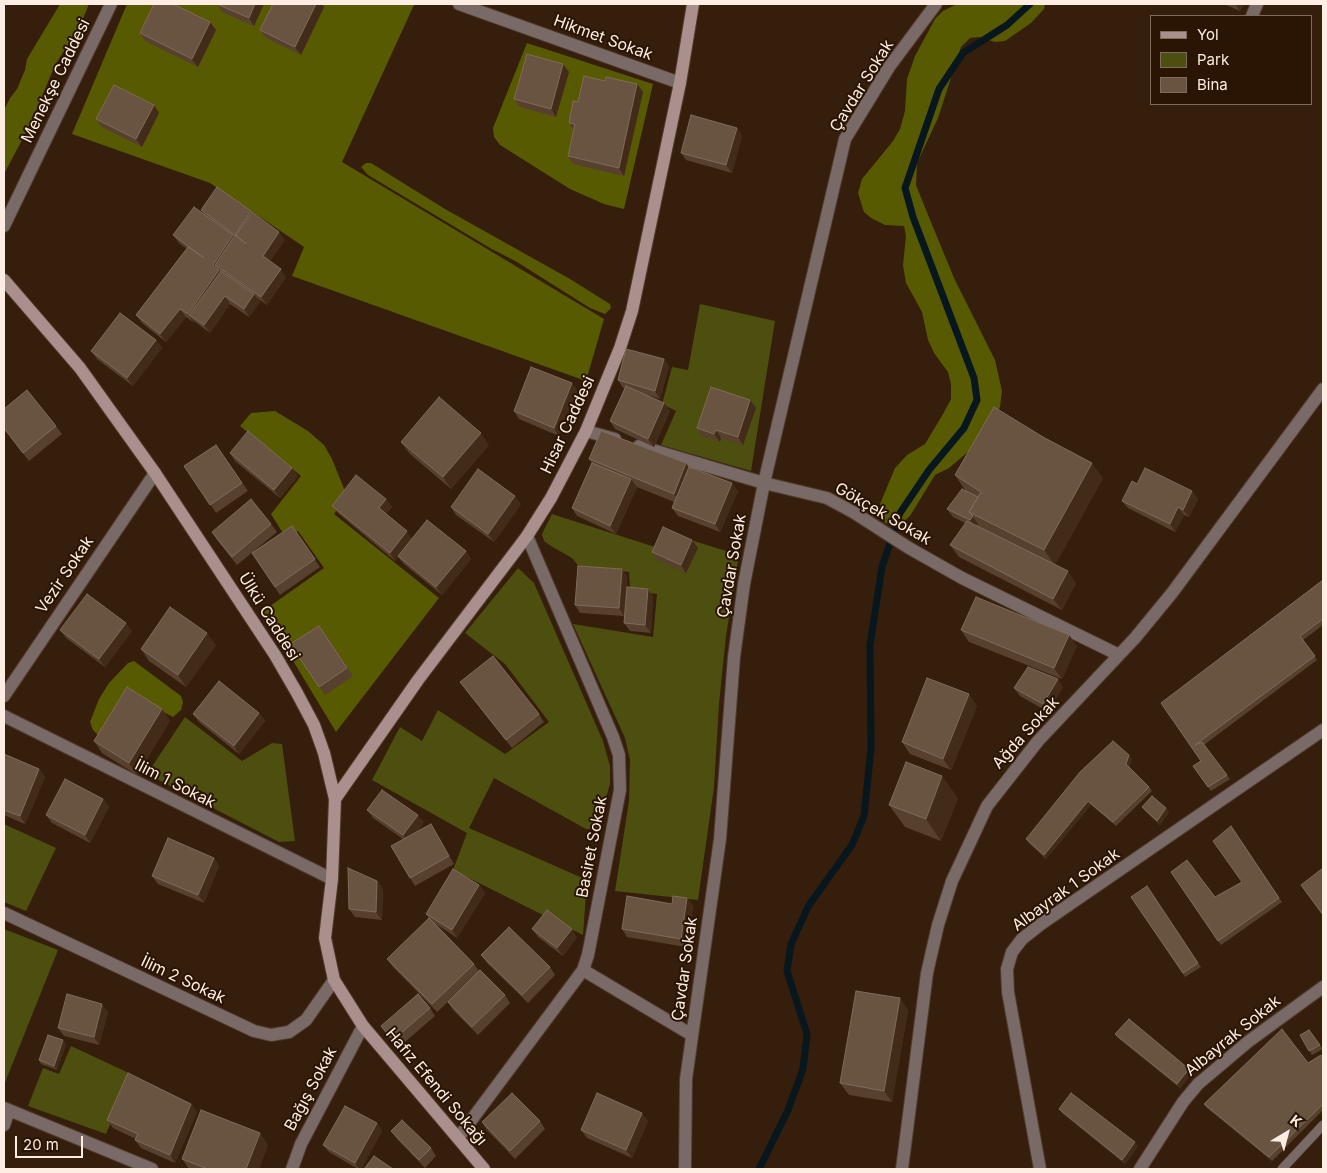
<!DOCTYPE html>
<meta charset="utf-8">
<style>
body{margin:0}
#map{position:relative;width:1327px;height:1173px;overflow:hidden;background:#351e0c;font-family:Inter,sans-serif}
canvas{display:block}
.frame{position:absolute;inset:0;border:5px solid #fdede2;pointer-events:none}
.legend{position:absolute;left:1150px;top:15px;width:162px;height:90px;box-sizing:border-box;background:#2a1403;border:1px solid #7e6b5c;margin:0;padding:6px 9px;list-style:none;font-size:15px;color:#fdede2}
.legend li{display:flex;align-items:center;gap:10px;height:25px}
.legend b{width:25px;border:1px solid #7e6b5c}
.north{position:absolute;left:1262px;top:1108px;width:50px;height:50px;-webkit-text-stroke:4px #2a1403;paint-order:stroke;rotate:37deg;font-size:14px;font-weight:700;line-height:20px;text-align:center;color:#fdede2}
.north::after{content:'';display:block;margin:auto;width:18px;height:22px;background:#fdede2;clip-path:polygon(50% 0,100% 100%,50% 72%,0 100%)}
.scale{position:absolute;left:15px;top:1136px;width:68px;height:22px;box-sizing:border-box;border:2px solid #fdede2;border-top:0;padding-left:6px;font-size:15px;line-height:18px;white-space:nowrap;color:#fdede2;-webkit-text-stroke:4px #2a1403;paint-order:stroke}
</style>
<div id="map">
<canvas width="1327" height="1173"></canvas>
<div class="frame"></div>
<ul class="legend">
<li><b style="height:6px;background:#aa908d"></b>Yol</li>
<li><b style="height:14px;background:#4c4f0e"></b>Park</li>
<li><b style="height:14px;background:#695341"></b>Bina</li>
</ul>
<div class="north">K</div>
<div class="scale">20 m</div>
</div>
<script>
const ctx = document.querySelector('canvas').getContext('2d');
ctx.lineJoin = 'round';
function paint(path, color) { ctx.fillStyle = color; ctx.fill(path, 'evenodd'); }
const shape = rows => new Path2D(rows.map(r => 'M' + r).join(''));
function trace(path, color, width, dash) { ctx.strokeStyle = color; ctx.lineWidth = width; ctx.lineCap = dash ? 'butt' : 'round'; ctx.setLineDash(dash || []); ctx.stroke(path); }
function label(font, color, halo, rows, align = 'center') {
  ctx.font = font + ' Inter,sans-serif'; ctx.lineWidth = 4; ctx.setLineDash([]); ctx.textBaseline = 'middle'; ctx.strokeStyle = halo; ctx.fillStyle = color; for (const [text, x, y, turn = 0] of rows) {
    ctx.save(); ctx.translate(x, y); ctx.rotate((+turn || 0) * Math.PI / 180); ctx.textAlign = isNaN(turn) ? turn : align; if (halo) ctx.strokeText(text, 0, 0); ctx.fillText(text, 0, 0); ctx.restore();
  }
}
const green = shape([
 [700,304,775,321,751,471,661,445,676,411,662,404,672,367,688,370],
 [552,514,658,548,665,532,739,555,726,636,719,704,714,787,698,900,615,891,629,801,630,760,625,738,573,624,653,637,657,594,630,591,629,572,580,568,572,558,551,546,544,541,542,534],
 [518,568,534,583,603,741,610,766,610,784,597,829,586,829,494,778,469,828,587,880,583,935,453,870,467,833,372,780,400,727,422,741,438,710,505,754,549,722,505,664,465,633],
 [185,717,242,761,272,743,282,744,295,841,279,842,147,774],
 [4,824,56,848,26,911,4,902],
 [4,929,58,950,4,1085],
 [71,1046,131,1074,106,1134,28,1106,43,1068,59,1074]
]);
const forest = shape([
 [60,4,89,4,80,26,55,65,31,123,4,174,4,110,10,98,17,89,25,70,27,59],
 [127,4,414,5,342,162,604,319,586,381,292,276,304,247,210,183,72,134],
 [957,4,1045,4,1044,9,1031,23,1005,41,995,42,979,37,970,38,961,47,938,118,917,163,916,185,924,205,954,278,995,360,1002,391,1000,407,992,426,969,451,949,468,935,475,910,516,900,525,885,523,880,504,895,468,907,455,925,444,943,414,951,399,951,384,948,372,934,353,928,340,922,312,906,283,903,265,906,236,904,226,885,225,871,218,864,212,858,193,862,179,893,141,900,129,905,111,907,79,915,56,935,19,943,11],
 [527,43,653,84,624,209,604,204,570,189,500,145,494,137,493,128],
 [366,163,371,163,445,209,570,279,610,304,611,308,605,314,590,308,517,262,490,248,368,175,361,167],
 [275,411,308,431,324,445,332,459,347,496,334,514,439,598,336,732,263,611,324,568,298,531,286,538,271,514,301,476,240,426,251,413],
 [134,661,181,696,183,702,181,710,173,717,156,708,98,735,93,730,90,722,99,699,109,683,128,663]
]);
const stream = shape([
 [759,1169,788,1110,803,1069,807,1034,787,971,791,944,809,905,852,845,864,816,871,748,870,645,882,567,900,513,929,470,964,428,977,400,974,378,913,217,905,188,939,89,963,53,1007,25,1030,4]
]);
const lane = shape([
 [1282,1169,1323,1125]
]);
const street = shape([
 [459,4,680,83],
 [1252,16,1257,4],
 [4,226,111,4],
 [586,431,615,439],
 [639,446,764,483,827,498,853,512,909,548,962,578,1119,655],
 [4,696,155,473],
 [4,716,332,879],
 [4,913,254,1031,271,1035,289,1032,306,1020,334,980],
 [583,970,692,1035],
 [4,1108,152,1169],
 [4,1125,9,1110],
 [458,1138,583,970,588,955,620,790,619,755,613,737,527,536],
 [292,1169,301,1144,363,1026],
 [685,1169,686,1079,720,839,734,657,744,584,764,483,845,139,889,67,936,4],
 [902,1169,927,973,938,925,952,881,987,806,1038,741,1135,638,1172,593,1323,389],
 [1040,1169,1008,992,1007,969,1012,952,1022,939,1041,924,1323,730],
 [1140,1169,1183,1102,1198,1084,1249,1041,1323,987]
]);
const secondary = shape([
 [4,280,80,368,155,473,275,655,297,693,314,725,324,753,335,799,332,879,325,938,334,980,363,1026,484,1169],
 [335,799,418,680,527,536,551,498,586,431,620,348,632,311,680,83,693,4]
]);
const wall = shape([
 [217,4,264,4,254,26,222,12],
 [1224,4,1244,4,1240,11],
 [324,7,301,55,266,38,260,30],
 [210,22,216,30,198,67,145,41,140,33],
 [569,72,556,117,520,107,514,99],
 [605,81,637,84,643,92,624,176,573,164,568,156,574,131,569,123,578,102],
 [159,113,142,147,102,127,96,119],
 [737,128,742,136,732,173,686,160,681,153],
 [201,210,252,213,285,240,270,261,286,277,267,305,257,298,260,302,249,317,230,304,210,333,194,321,193,322,186,317,166,342,142,323,136,315,187,249,179,243,173,235,204,214],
 [156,340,162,348,133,386,97,359,91,351],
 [664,359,669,367,660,399,644,394,664,403,670,411,654,447,615,429,610,421,625,389,623,388,618,380],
 [572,383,577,391,559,436,519,419,514,411],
 [750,400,756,408,743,445,721,438,720,442,702,436,697,428],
 [4,409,56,426,62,434,29,461,4,429],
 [401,442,489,445,451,489,410,454],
 [216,445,248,491,216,513,184,466],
 [230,453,298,476,280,498,235,461],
 [589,459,689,467,738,491,720,532,678,516,672,508,674,502,637,487,616,534,577,516,572,508,592,463],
 [955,475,1103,478,1055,565,1076,583,1062,610,959,557,950,545,965,523,953,517,947,509,965,490],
 [1137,484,1192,491,1198,499,1189,517,1184,515,1175,532,1128,508,1122,501],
 [386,499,392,507,386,514,412,539,466,551,471,559,442,595,404,564,398,557,395,561,338,513,332,506],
 [521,504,494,542,456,515,451,507],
 [271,524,277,532,237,565,217,540,212,532],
 [292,526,320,567,280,595,252,553],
 [692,540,698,548,686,573,657,560,652,552],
 [627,576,624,616,580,613,575,605],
 [1323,580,1323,625,1303,640,1317,660,1204,745,1230,779,1211,791,1193,766,1201,761,1161,703],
 [648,589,653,597,651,633,630,631,624,623],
 [319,626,353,676,325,695,290,644],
 [60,630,132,631,105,667,66,638],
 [961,630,1077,646,1062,679,969,642],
 [216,645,186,687,149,661,141,649],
 [460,682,539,714,544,722,512,748],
 [1063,687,1048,712,1020,696,1014,688],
 [977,706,951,770,910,754,902,742],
 [162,709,170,721,137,775,102,753,94,741],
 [259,713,265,721,239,754,199,722,193,714],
 [4,754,39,769,45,777,25,824,4,815],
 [1132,759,1129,767,1149,787,1152,791,1116,826,1091,805,1046,859,1029,843,1026,839],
 [958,798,941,841,905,827,889,805],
 [103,799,109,807,90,843,52,823,46,815],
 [1142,807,1169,812,1160,825,1145,811],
 [367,810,424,822,418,831,436,832,454,864,415,886,410,878,403,839,373,818],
 [1231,826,1282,902,1221,945,1171,872,1215,897,1242,882],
 [214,858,219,866,204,903,158,884,152,876],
 [377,881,383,889,382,920,355,917,349,909],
 [479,885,485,893,457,938,436,924,474,964,479,971,505,995,510,1003,478,1035,453,1010,448,1002,437,1012,393,967,387,959,429,918,426,914],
 [1147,886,1201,967,1185,977,1131,897],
 [687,898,693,906,686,947,627,937,622,929,672,904],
 [532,929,577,937,563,956,538,937],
 [481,955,550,967,555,975,528,1003,487,963],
 [430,1008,435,1016,398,1048,386,1034,381,1026],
 [908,1010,892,1102,849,1095,840,1083],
 [108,1012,99,1045,64,1036,58,1028],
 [1309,1030,1323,1049,1312,1055,1300,1035],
 [1115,1034,1192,1073,1180,1088,1118,1038],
 [66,1044,57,1070,41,1064,39,1060],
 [1323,1058,1323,1110,1272,1161,1207,1108,1204,1104,1308,1063],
 [191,1104,197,1112,175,1163,141,1148,135,1140,136,1139,113,1128,107,1120],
 [1059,1109,1138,1146,1125,1164,1062,1113],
 [540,1121,545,1129,515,1159,487,1130,482,1122],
 [648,1121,632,1158,587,1138,581,1130],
 [377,1123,382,1131,361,1169,358,1169,329,1152,323,1145],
 [391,1131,431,1148,436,1156,425,1168,397,1139],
 [268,1145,259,1169,189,1169,182,1159]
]);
const shadedWall = shape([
 [255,4,264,4,254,26,249,18],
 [316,4,322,4,324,7,301,55,295,47],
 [1235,4,1244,4,1240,11],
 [210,22,216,30,198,67,192,59],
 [563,64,569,72,556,117,551,109],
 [637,84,643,92,624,176,619,168],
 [154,105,159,113,142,147,136,139],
 [737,128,742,136,732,173,726,165],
 [251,211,257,219,236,235,241,242,235,235],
 [279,232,285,240,268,264,263,256],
 [233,235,239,243,215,265,225,278,189,315,194,321,193,322,188,314,213,265],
 [281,269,286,277,267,305,261,297],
 [254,294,260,302,249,317,244,309],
 [225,296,230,304,210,333,204,325],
 [180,309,186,317,166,342,160,334],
 [156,340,162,348,133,386,127,378],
 [664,359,669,367,660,399,655,391],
 [572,383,577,391,559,436,554,428],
 [750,400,756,408,743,445,738,437],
 [664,403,670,411,654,447,648,439],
 [716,430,721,438,720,442,714,434],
 [481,433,489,445,451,489,443,477],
 [686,463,694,475,682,506,674,494],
 [1092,463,1103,478,1055,565,1044,550],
 [292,468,298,476,280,498,274,490],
 [631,479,637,487,616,534,610,526],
 [732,483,738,491,720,532,715,524],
 [1192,491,1198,499,1189,517,1183,510],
 [515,496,521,504,494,542,488,534],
 [386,499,392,507,384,516,379,508],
 [1178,507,1184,515,1175,532,1170,524],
 [973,516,978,524,975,528,970,520],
 [407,531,412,539,395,561,390,553],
 [692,540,698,548,686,573,681,565],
 [466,551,471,559,442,595,436,587],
 [622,569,627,576,624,616,619,608],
 [1068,571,1076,583,1062,610,1053,599],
 [648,589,653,597,651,633,645,625],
 [126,623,132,631,105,667,99,659],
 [207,633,216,645,186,687,178,675],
 [1069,635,1077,646,1062,679,1054,668],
 [1058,679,1063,687,1048,712,1043,704],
 [969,694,977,706,951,770,943,759],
 [162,709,170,721,137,775,129,763],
 [259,713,265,721,239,754,234,746],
 [1129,755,1132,759,1129,768,1126,764],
 [39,769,45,777,25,824,20,816],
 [942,776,958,798,941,841,926,819],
 [103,799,109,807,90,843,85,835],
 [1088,801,1091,805,1046,859,1044,855],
 [1166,808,1169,812,1160,825,1157,821],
 [418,815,424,822,409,843,403,835],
 [431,824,436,832,454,864,449,856],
 [214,858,219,866,204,903,198,895],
 [377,881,383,889,382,920,376,912],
 [479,885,485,893,457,938,452,930],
 [687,898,693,906,686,947,681,939],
 [572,929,577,937,563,956,557,948],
 [900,998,908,1010,892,1102,884,1091],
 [102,1004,108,1012,99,1045,94,1037],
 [63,1040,66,1044,57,1070,54,1066],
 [1189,1069,1192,1073,1180,1088,1177,1084],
 [191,1104,197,1112,175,1163,170,1155],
 [642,1113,648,1121,632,1158,626,1150],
 [377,1123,382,1131,361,1169,359,1169,355,1163],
 [260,1133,268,1145,259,1169,246,1169],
 [1135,1142,1138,1146,1125,1164,1122,1160]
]);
const building = shape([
 [154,4,173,4,210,22,192,59,140,33,154,4],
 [217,4,255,4,249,18,217,4],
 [273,4,316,4,295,47,260,30,273,4],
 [527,54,563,64,551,109,514,99,527,54],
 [584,76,605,81,606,77,637,84,619,168,568,156,575,124,569,123,573,101,578,102,584,76],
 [114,85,154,105,136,139,96,119,114,85],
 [691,115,737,128,726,165,681,153,691,115],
 [217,187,251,211,235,235,201,210,217,187],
 [194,207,233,235,213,265,219,270,188,314,180,309,160,334,136,315,188,247,204,258,173,235,194,207],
 [252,212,279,232,263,256,281,269,261,297,215,265,235,235,246,244,236,235,252,212],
 [221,271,254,294,244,309,225,296,204,325,189,315,221,271],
 [120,313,156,340,127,378,91,351,120,313],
 [626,349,664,359,655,391,618,380,626,349],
 [531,367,572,383,554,428,514,411,531,367],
 [626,386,664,403,648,439,610,421,626,386],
 [711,387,750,400,738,437,716,430,714,434,697,428,711,387],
 [27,390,56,426,23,453,4,428,4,409,27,390],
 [439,397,481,433,443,477,401,442,439,397],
 [994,407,1043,437,1092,463,1044,550,969,512,981,492,955,475,994,407],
 [248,431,292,468,274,490,230,453,248,431],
 [601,431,686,463,674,494,589,459,601,431],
 [216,445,242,483,210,505,184,466,216,445],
 [592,463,631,479,610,526,572,508,592,463],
 [689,467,732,483,715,524,672,508,689,467],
 [1145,468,1192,491,1183,510,1178,507,1170,524,1122,501,1132,481,1137,484,1145,468],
 [478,469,515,496,488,534,451,507,478,469],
 [356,475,386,499,379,508,407,531,390,553,332,506,356,475],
 [962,489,978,497,969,512,973,516,970,520,947,509,962,489],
 [251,499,271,524,232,557,212,532,251,499],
 [427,520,466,551,436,587,398,556,427,520],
 [967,521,1068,571,1053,599,950,545,967,521],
 [292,526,315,559,275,587,252,553,292,526],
 [663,527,692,540,681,565,652,552,663,527],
 [578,566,622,569,619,608,575,605,578,566],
 [1323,580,1323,619,1300,636,1315,656,1195,745,1202,742,1227,775,1208,787,1193,766,1201,761,1161,703,1323,580],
 [627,587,648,589,645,625,624,623,627,587],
 [87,594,126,623,99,659,60,630,87,594],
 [976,597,1069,635,1054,668,961,630,976,597],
 [170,607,207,633,178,675,141,649,170,607],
 [319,626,347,668,319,687,290,644,319,626],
 [493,656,539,714,506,740,460,682,493,656],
 [1028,667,1058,679,1043,704,1014,688,1028,667],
 [927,678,969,694,943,759,902,742,927,678],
 [219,681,259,713,234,746,193,714,219,681],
 [127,687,162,709,129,763,94,741,127,687],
 [1113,741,1129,755,1126,764,1149,787,1113,822,1088,801,1044,855,1026,839,1080,772,1113,741],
 [4,754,39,769,20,816,4,810,4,754],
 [906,762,942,776,926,819,889,805,906,762],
 [65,779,103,799,85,835,46,815,65,779],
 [382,790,418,815,403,835,367,810,382,790],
 [1152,796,1166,808,1157,821,1142,807,1152,796],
 [431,824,449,856,410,878,391,846,431,824],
 [1231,826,1279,898,1218,941,1171,872,1187,860,1215,897,1242,882,1213,841,1231,826],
 [168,838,214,858,198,895,152,876,168,838],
 [348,868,377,881,376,912,349,909,348,868],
 [1323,868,1323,915,1301,885,1323,868],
 [453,869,479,885,452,930,426,914,453,869],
 [1147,886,1198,963,1183,973,1131,897,1147,886],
 [627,896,672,904,673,896,687,898,681,939,622,929,627,896],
 [547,910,572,929,557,948,532,929,547,910],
 [429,918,474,964,432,1004,387,959,429,918],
 [509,927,550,967,522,995,481,955,509,927],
 [480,970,505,995,472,1027,448,1002,480,970],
 [856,991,900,998,884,1091,840,1083,856,991],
 [67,994,102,1004,94,1037,58,1028,67,994],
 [418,994,430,1008,393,1040,381,1026,418,994],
 [1129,1019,1189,1069,1177,1084,1115,1034,1129,1019],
 [1282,1029,1308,1063,1321,1055,1323,1058,1323,1104,1269,1157,1204,1104,1282,1029],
 [1309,1030,1320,1045,1309,1051,1300,1035,1309,1030],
 [48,1035,63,1040,54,1066,39,1060,48,1035],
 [128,1073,191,1104,170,1155,135,1140,138,1134,107,1120,128,1073],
 [512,1093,540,1121,510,1151,482,1122,512,1093],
 [597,1093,642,1113,626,1150,581,1130,597,1093],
 [1071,1093,1135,1142,1122,1160,1059,1109,1071,1093],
 [345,1106,377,1123,355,1163,323,1145,345,1106],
 [201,1110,260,1133,246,1169,208,1169,182,1159,201,1110],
 [402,1120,431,1148,419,1160,391,1131,402,1120],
 [374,1156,393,1169,364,1169,374,1156]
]);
const streetNames = [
 ["Hikmet Sokak",603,38,20],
 ["Menekşe Caddesi",56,81,-64],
 ["Çavdar Sokak",862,86,-58],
 ["Hisar Caddesi",568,425,-65],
 ["Gökçek Sokak",883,514,30],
 ["Çavdar Sokak",732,566,-80],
 ["Vezir Sokak",65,575,-56],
 ["Ülkü Caddesi",269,617,58],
 ["Ağda Sokak",1026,733,-48],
 ["İlim 1 Sokak",175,784,27],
 ["Basiret Sokak",592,847,-79],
 ["Albayrak 1 Sokak",1066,890,-36],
 ["Çavdar Sokak",685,969,-82],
 ["İlim 2 Sokak",183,980,25],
 ["Albayrak Sokak",1233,1036,-39],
 ["Hafız Efendi Sokağı",436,1087,50],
 ["Bağış Sokak",311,1089,-62]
];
paint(green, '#4c4f0e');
paint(forest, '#575a00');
trace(stream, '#08171e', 7);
trace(lane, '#513b2a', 10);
trace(street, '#513b2a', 14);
trace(secondary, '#513b2a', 14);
trace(lane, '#796967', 9);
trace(street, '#796967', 12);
trace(secondary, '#aa908d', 12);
paint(wall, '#57402e');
paint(shadedWall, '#422b18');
paint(building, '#695341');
trace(building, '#806b5a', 1);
label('16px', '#fdede2', '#2a1403', streetNames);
</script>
